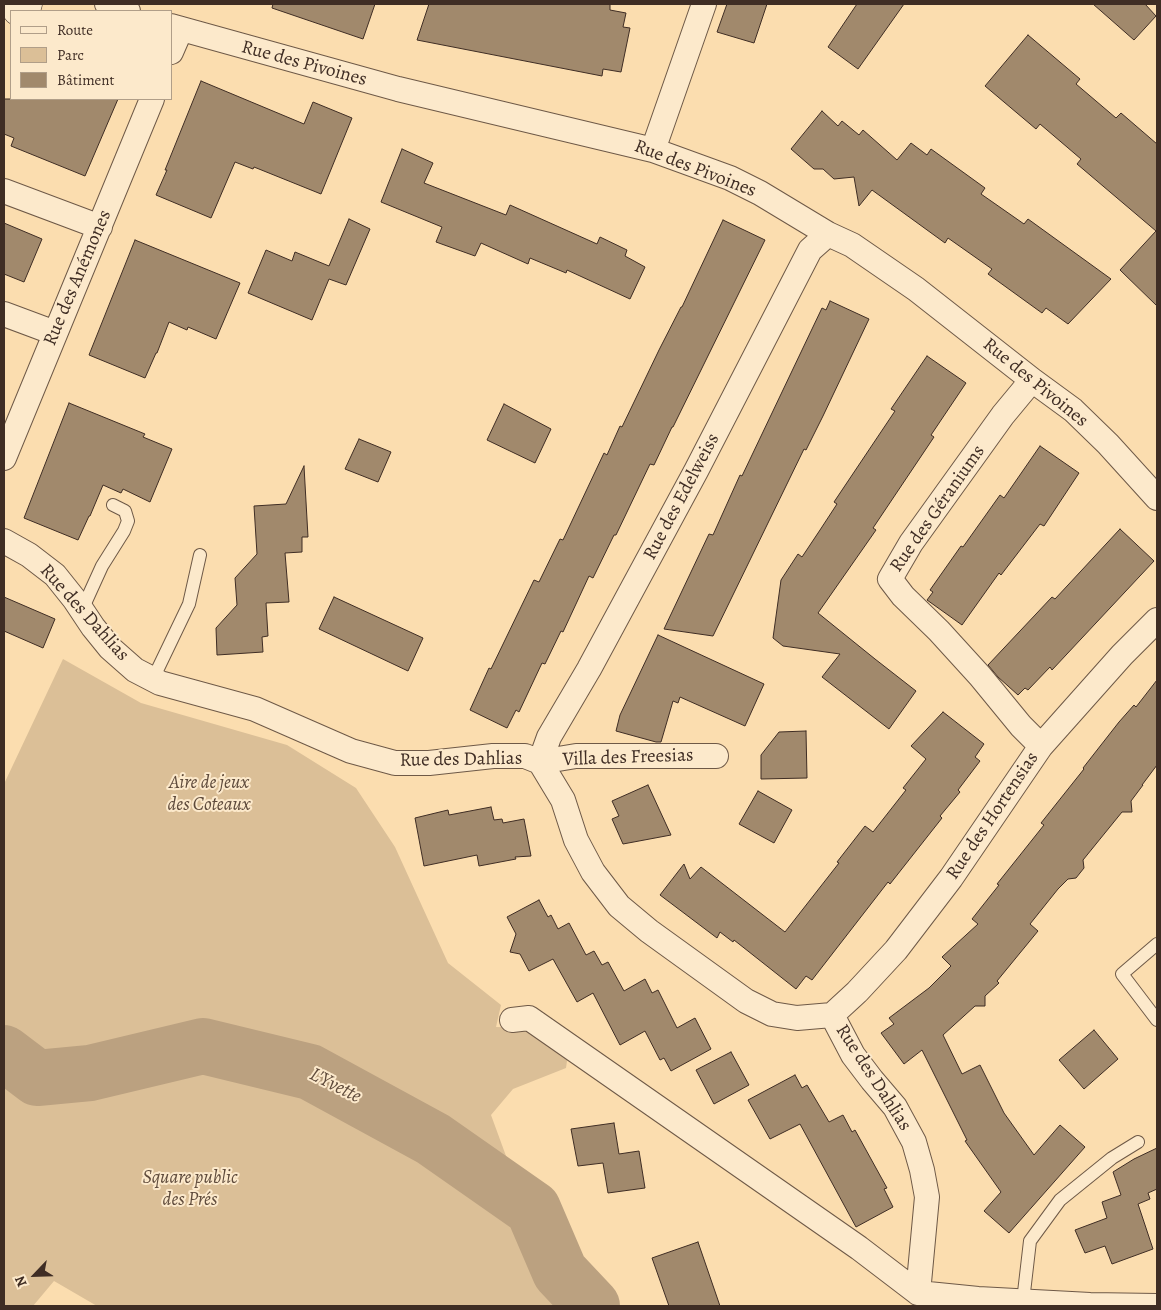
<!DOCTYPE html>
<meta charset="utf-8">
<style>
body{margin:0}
#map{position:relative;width:1161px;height:1310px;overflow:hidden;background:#fbddaf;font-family:Alegreya,serif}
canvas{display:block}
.frame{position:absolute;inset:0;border:5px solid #3f2d24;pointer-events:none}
.legend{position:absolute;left:10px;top:10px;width:162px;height:90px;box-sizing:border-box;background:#fce9cb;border:1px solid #b09e88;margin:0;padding:6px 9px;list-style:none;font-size:15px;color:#3f2d24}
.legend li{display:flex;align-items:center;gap:10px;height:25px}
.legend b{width:25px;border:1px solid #b09e88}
.north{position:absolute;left:10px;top:1250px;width:50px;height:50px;-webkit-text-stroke:4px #fce9cb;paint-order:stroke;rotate:246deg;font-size:14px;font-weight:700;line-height:20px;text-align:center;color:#3f2d24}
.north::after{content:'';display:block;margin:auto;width:18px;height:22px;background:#3f2d24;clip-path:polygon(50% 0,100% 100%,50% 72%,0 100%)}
</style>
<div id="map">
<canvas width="1161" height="1310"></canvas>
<div class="frame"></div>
<ul class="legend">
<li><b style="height:6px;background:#fce9cb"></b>Route</li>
<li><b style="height:14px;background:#dbbf97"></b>Parc</li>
<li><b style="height:14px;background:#a1896c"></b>Bâtiment</li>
</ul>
<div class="north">N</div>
</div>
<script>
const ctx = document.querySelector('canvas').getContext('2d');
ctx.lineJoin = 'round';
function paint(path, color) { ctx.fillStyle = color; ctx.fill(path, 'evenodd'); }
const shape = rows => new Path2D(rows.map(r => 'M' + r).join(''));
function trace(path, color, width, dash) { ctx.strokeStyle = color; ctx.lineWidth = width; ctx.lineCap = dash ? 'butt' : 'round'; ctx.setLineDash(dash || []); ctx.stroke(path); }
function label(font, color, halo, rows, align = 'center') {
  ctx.font = font + ' Alegreya,serif'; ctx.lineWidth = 4; ctx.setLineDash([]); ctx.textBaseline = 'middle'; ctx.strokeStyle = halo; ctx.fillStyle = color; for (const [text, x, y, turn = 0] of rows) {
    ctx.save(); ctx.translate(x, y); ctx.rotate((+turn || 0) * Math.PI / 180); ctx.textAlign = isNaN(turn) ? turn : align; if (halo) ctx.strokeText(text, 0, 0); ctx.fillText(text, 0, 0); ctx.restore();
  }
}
const green = shape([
 [63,659,141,703,287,745,356,788,395,847,448,963,501,1005,496,1027,534,1028,568,1054,566,1068,513,1089,491,1115,528,1216,558,1284,578,1306,97,1306,54,1281,33,1306,4,1306,4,784]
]);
const river = shape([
 [4,1053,37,1078,90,1073,203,1046,310,1072,433,1139,533,1209,560,1272,592,1306]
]);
const building = shape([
 [273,4,375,4,363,39,272,8,273,4],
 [429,4,610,4,610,10,626,13,623,27,630,28,621,72,603,69,602,76,417,40,429,4],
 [727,4,767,4,754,43,717,32,727,4],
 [857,4,904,4,858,69,828,47,857,4],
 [1093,4,1145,4,1156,16,1134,40,1093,4],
 [1028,35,1080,79,1076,84,1116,118,1121,113,1157,144,1157,306,1120,270,1156,231,1077,164,1081,159,1040,124,1036,129,985,86,1028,35],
 [201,81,304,124,313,102,352,118,321,194,254,167,253,169,235,162,211,218,156,195,167,170,165,170,201,81],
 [4,99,118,99,85,176,11,146,14,138,4,134,4,99],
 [822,111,838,126,842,121,859,135,863,130,897,160,911,143,927,155,931,149,985,188,981,194,1024,224,1028,219,1111,279,1068,324,1046,308,1042,313,988,274,992,269,948,238,945,243,872,190,859,206,854,177,834,179,823,169,814,169,791,149,822,111],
 [402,149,433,163,424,183,506,215,510,205,597,244,600,237,627,250,625,256,645,267,630,299,567,270,566,273,530,258,528,264,481,243,475,256,436,242,442,227,381,202,402,149],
 [349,219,370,229,346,285,329,279,312,320,248,293,266,250,292,261,295,252,329,266,349,219],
 [723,220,765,240,673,427,672,427,654,465,650,464,616,535,614,535,593,578,589,576,563,632,561,631,545,664,542,663,519,712,516,710,507,728,470,710,489,668,491,669,534,580,539,582,560,539,563,540,604,453,607,455,620,426,622,427,659,350,681,307,682,307,723,220],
 [4,223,42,239,24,282,4,274,4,223],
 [135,240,240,283,216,339,188,327,187,330,169,322,157,353,156,353,145,378,89,355,135,240],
 [830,301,869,319,823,416,806,450,804,449,713,636,664,629,709,534,713,535,740,475,742,476,822,308,826,310,830,301],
 [927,356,966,383,931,435,934,437,873,528,876,530,818,613,875,659,916,691,889,729,822,677,840,654,783,646,773,638,781,580,798,554,802,557,820,530,837,504,834,502,895,411,891,409,927,356],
 [69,403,145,434,143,437,172,449,150,502,123,489,121,493,103,485,90,516,89,516,78,540,24,518,69,403],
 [504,404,551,429,535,463,487,440,504,404],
 [359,439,391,452,378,482,345,469,359,439],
 [1040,446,1079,473,1044,526,1040,524,1001,575,999,573,962,625,927,600,933,592,930,590,961,546,963,547,1000,495,1004,498,1040,446],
 [304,466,308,537,302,537,302,552,285,553,289,602,266,603,268,636,262,637,263,652,217,655,216,628,237,605,235,578,257,554,254,506,286,504,304,466],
 [1120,529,1154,561,1052,670,1050,667,1028,690,1025,688,1018,695,998,677,988,665,1052,597,1055,599,1120,529],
 [4,597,55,619,43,648,4,631,4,597],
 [334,597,423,638,408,671,319,629,334,597],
 [658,635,764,684,745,726,680,697,678,703,673,701,661,742,656,742,616,731,620,715,658,635],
 [1157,680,1157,765,1142,785,1143,785,1131,801,1132,812,1122,812,1083,860,1084,868,1076,878,1068,879,1058,889,1030,924,1038,931,997,981,999,983,985,996,985,1006,975,1006,943,1035,962,1074,980,1065,1004,1113,1034,1155,1060,1125,1085,1147,1009,1233,984,1211,1001,1192,965,1141,967,1140,922,1050,904,1064,881,1033,894,1024,889,1018,929,988,951,966,942,957,978,924,972,919,999,885,997,884,1044,825,1041,823,1084,769,1083,768,1119,722,1134,705,1136,707,1157,680],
 [943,712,984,744,975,757,980,761,958,790,960,792,940,816,942,818,890,884,888,882,812,980,806,976,796,989,734,940,733,942,720,932,717,938,660,895,684,864,690,879,701,867,785,932,839,863,837,862,865,826,873,832,906,790,903,788,926,759,911,746,943,712],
 [806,731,807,778,761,779,761,755,779,732,806,731],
 [648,785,671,835,623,844,612,819,619,816,612,801,648,785],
 [758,791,792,810,774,843,739,824,758,791],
 [491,807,494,820,502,819,503,823,524,819,531,856,515,857,516,859,479,866,477,855,424,866,415,818,448,810,449,815,491,807],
 [539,900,548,917,551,915,558,929,569,923,586,955,594,951,602,965,608,962,624,991,645,979,652,993,658,990,677,1028,695,1018,711,1049,671,1071,664,1058,660,1060,645,1031,620,1045,593,993,577,1002,553,959,529,971,520,954,510,952,516,934,507,917,539,900],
 [1094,1030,1118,1059,1084,1089,1059,1060,1094,1030],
 [731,1052,749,1085,714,1104,696,1070,731,1052],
 [795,1075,802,1088,807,1085,829,1122,843,1115,852,1132,855,1130,887,1188,884,1189,893,1207,856,1227,800,1124,770,1139,748,1100,795,1075],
 [614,1123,619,1154,639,1151,645,1188,608,1193,603,1163,578,1166,571,1129,614,1123],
 [1157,1148,1157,1189,1148,1193,1150,1199,1138,1204,1153,1249,1112,1264,1105,1246,1085,1253,1075,1230,1107,1218,1102,1202,1121,1195,1113,1172,1134,1159,1157,1148],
 [698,1242,720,1306,669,1306,652,1258,698,1242]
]);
const lane = shape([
 [82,610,102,566,124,531,128,521,125,511,113,505],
 [153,679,189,604,200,555],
 [1157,944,1122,974,1157,1020],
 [1023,1301,1030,1241,1060,1200,1112,1158,1138,1142]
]);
const street = shape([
 [107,4,128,11],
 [171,26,398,89,653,150,730,178,760,193,828,234,852,245,916,289,1032,380,1073,410,1108,444,1157,498],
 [171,52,181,29],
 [653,150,704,4],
 [4,191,100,227],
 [4,314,55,333],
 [1032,380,1003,415,911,543,890,579,903,596,939,631,980,676,1021,726,1041,746],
 [4,458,152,99],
 [4,541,29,555,55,575,75,600,93,627,110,648,135,670,160,683,255,709,351,751,395,763,429,763,493,756,525,756,540,762,563,800,576,840,593,872,619,906,649,931,746,1001,772,1014,797,1018,832,1015],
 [540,762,549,737,589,669,696,471,810,250,828,234],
 [540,762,576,756,716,756],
 [832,1015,857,992,896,950,951,878,1041,746,1122,655,1157,620],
 [832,1015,853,1055,872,1080,895,1107,914,1142,922,1170,927,1197,918,1293],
 [512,1020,529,1018,859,1248,918,1293],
 [918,1293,978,1299,1090,1305,1157,1306]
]);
const secondary = shape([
 [17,11,28,4]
]);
const streetNames = [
 ["Rue des Pivoines",304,64,15],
 ["Rue des Pivoines",695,169,21],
 ["Rue des Anémones",78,278,-67],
 ["Rue des Pivoines",1035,383,39],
 ["Rue des Edelweiss",682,497,-62],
 ["Rue des Géraniums",938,509,-55],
 ["Rue des Dahlias",84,613,48],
 ["Villa des Freesias",628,758,-2],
 ["Rue des Dahlias",461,760,-1],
 ["Rue des Hortensias",993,816,-56],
 ["Rue des Dahlias",873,1078,57]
];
const parkNames = [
 ["Aire de jeux",209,783],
 ["des Coteaux",209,805],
 ["Square public",190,1178],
 ["des Prés",190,1200]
];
const waterNames = [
 ["L'Yvette",335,1086,27]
];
paint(green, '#dbbf97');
trace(river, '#bba180', 56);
paint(building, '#a1896c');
trace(building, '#3f2d24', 1);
trace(lane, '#6e5947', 14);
trace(street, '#6e5947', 26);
trace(secondary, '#3f2d24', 29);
trace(lane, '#fce9cb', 12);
trace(street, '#fce9cb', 24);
trace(secondary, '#fce9cb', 28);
label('19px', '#3f2d24', '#fce9cb', streetNames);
label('italic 19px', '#5e4a3b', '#fce9cb', parkNames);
label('italic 20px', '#5e4a3b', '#fce9cb', waterNames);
</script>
